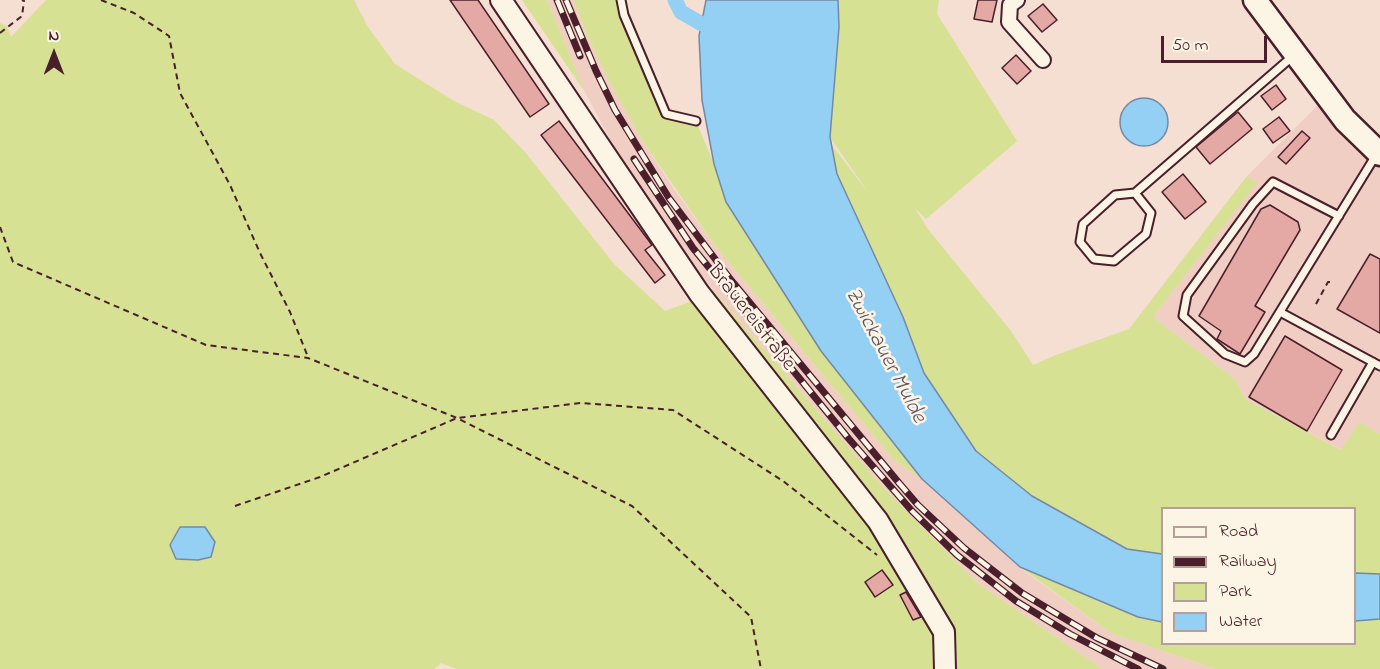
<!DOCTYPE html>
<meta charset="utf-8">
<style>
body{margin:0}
#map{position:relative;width:1380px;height:669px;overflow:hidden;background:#f5ded2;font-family:"Indie Flower",sans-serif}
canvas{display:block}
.legend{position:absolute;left:1161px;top:507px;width:195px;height:138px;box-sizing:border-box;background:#fcf5e5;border:2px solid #b59f9b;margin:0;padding:8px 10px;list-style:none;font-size:18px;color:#4a1f2b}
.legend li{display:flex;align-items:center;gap:12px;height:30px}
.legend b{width:30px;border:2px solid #b59f9b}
.north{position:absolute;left:24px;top:24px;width:60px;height:60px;-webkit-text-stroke:4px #fcf5e5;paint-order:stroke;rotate:0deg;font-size:16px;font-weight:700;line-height:24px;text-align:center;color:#4a1f2b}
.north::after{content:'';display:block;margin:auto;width:21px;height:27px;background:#4a1f2b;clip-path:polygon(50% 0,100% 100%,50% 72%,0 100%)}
.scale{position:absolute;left:1161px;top:36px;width:106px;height:27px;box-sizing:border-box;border:3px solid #4a1f2b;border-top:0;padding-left:8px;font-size:18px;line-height:21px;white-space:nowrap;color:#4a1f2b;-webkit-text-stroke:4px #fcf5e5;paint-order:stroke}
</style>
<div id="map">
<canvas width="1380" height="669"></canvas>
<ul class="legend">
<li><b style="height:8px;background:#fcf5e5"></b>Road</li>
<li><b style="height:8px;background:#4a1f2b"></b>Railway</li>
<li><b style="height:16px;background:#d6e193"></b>Park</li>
<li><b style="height:16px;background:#94cff4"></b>Water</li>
</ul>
<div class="north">N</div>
<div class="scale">50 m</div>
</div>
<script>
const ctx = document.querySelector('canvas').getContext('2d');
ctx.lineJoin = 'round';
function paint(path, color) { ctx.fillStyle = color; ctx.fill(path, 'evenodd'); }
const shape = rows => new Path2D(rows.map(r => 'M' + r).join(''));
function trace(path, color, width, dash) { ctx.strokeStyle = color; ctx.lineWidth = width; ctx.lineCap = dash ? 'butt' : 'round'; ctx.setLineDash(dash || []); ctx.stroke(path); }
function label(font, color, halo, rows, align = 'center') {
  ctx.font = font + ' "Indie Flower",sans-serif'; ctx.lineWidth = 5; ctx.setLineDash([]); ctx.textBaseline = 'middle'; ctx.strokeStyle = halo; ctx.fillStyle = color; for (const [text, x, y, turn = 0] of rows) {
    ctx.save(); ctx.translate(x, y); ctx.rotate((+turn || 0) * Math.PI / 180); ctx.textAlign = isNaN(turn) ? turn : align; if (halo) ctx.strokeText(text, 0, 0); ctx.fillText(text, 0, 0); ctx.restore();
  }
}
const built = shape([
 [547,0,574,0,586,33,609,81,642,140,674,189,716,247,895,461,922,479,1021,569,1111,633,1215,669,1103,669,977,583,882,486,685,257,648,203,618,154,585,92],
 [1318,105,1380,164,1380,434,1359,423,1342,450,1245,399,1236,380,1153,317,1256,183,1247,176]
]);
const green = shape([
 [46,0,354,0,368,27,395,64,454,101,494,120,525,152,614,264,665,311,708,295,713,290,882,486,977,583,1103,669,457,669,441,663,434,669,0,669,0,23,7,26,11,37],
 [522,0,547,0,585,92],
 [574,0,621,0,666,114,696,121,714,164,726,203,821,351,922,479,895,461,716,247,642,140,609,81,586,33],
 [838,0,939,0,937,14,1017,141,926,219,915,208,927,228,1011,331,1033,365,1056,355,1129,329,1247,176,1257,183,1153,317,1236,380,1245,399,1341,450,1359,422,1380,434,1380,574,1355,573,1354,508,1162,508,1162,554,1127,549,1032,496,976,451,924,373,903,317,837,174,831,144,870,195,830,137,839,27],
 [1020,567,1138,617,1162,622,1162,644,1354,644,1355,621,1380,619,1380,669,1215,669,1111,633]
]);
const water = shape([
 [706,0,838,0,839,27,830,137,837,174,903,317,924,373,976,451,1032,496,1127,549,1162,554,1162,622,1138,617,1020,567,922,479,821,351,726,202,714,164,702,100,699,36,706,0],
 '1120 122a24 24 0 1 1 48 0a24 24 0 1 1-48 0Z',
 [180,527,205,527,215,542,211,557,198,560,176,559,170,545,180,527],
 [1355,573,1380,574,1380,619,1355,621,1355,573]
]);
const canal = shape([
 [675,0,681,12,702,24]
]);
const building = shape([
 [450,0,478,0,549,104,530,117,450,0],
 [978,0,997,0,992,22,974,19,978,0],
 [1043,4,1057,20,1042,32,1028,16,1043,4],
 [1016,55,1031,71,1017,84,1002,68,1016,55],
 [1276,85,1286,99,1272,110,1261,96,1276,85],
 [1238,112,1252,129,1210,164,1196,147,1238,112],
 [1279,117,1290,131,1273,143,1263,129,1279,117],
 [559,121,652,245,645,250,665,275,655,283,541,135,559,121],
 [1302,131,1310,138,1286,164,1278,157,1302,131],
 [1183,174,1206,202,1185,219,1162,192,1183,174],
 [1270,205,1298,222,1300,230,1255,306,1265,312,1240,354,1217,339,1221,331,1199,316,1261,209,1270,205],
 [1370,254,1380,259,1380,333,1337,309,1370,254],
 [1285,336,1342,370,1307,431,1249,397,1285,336],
 [882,570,893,585,875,597,865,582,882,570],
 [906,592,921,617,913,620,900,595,906,592]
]);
const path = shape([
 [101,0,134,13,169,36,180,93,230,185,260,253,290,312,308,357],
 [0,33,22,16,24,1,22,0],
 [0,227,13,262,206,345,308,358,457,418,632,506,751,617,761,669],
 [1316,304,1328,282,1334,282],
 [235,506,320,477,457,418,581,403,673,410,783,481,877,555]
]);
const lane = shape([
 [621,0,624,15,666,114,696,121],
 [1135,193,1151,213,1146,234,1114,261,1094,259,1080,242,1083,224,1115,195,1135,193,1293,56],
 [1339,216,1273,182,1253,204,1187,295,1183,316,1225,354,1245,362,1254,354,1376,155],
 [1280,312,1380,366],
 [1331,435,1373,362]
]);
const street = shape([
 [1017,0,1010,5,1009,22,1043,60]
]);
const secondary = shape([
 [501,0,699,293,878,521,944,632,945,669]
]);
const primary = shape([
 [1255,0,1345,120,1380,154]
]);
const rail = shape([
 [557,0,580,56],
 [566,0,596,71,615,110,669,198,731,280,899,483,918,505,964,548,1022,593,1097,638,1163,669],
 [634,159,693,248,849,439,912,511,957,555,1016,601,1070,634,1138,669]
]);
const streetNames = [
 ["Brauereistraße",750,318,52]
];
const waterNames = [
 ["Zwickauer Mulde",884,356,62]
];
paint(built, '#f0cec4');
paint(green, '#d6e193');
paint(water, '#94cff4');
trace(water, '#7689a4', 1.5);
trace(canal, '#94cff4', 15);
paint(building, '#e4a9a4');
trace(building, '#4a1f2b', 1.5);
trace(lane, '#4a1f2b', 11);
trace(street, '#4a1f2b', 18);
trace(secondary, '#4a1f2b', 24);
trace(primary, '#4a1f2b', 27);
trace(path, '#4a1f2b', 2, [6, 4.5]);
trace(lane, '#fcf5e5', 7);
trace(street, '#fcf5e5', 14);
trace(secondary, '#fcf5e5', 20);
trace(primary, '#fcf5e5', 22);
trace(rail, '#4a1f2b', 7);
trace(rail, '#fcf5e5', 4.5, [14]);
label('21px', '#4a1f2b', '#fcf5e5', streetNames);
label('italic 22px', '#605467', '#fcf5e5', waterNames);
</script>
